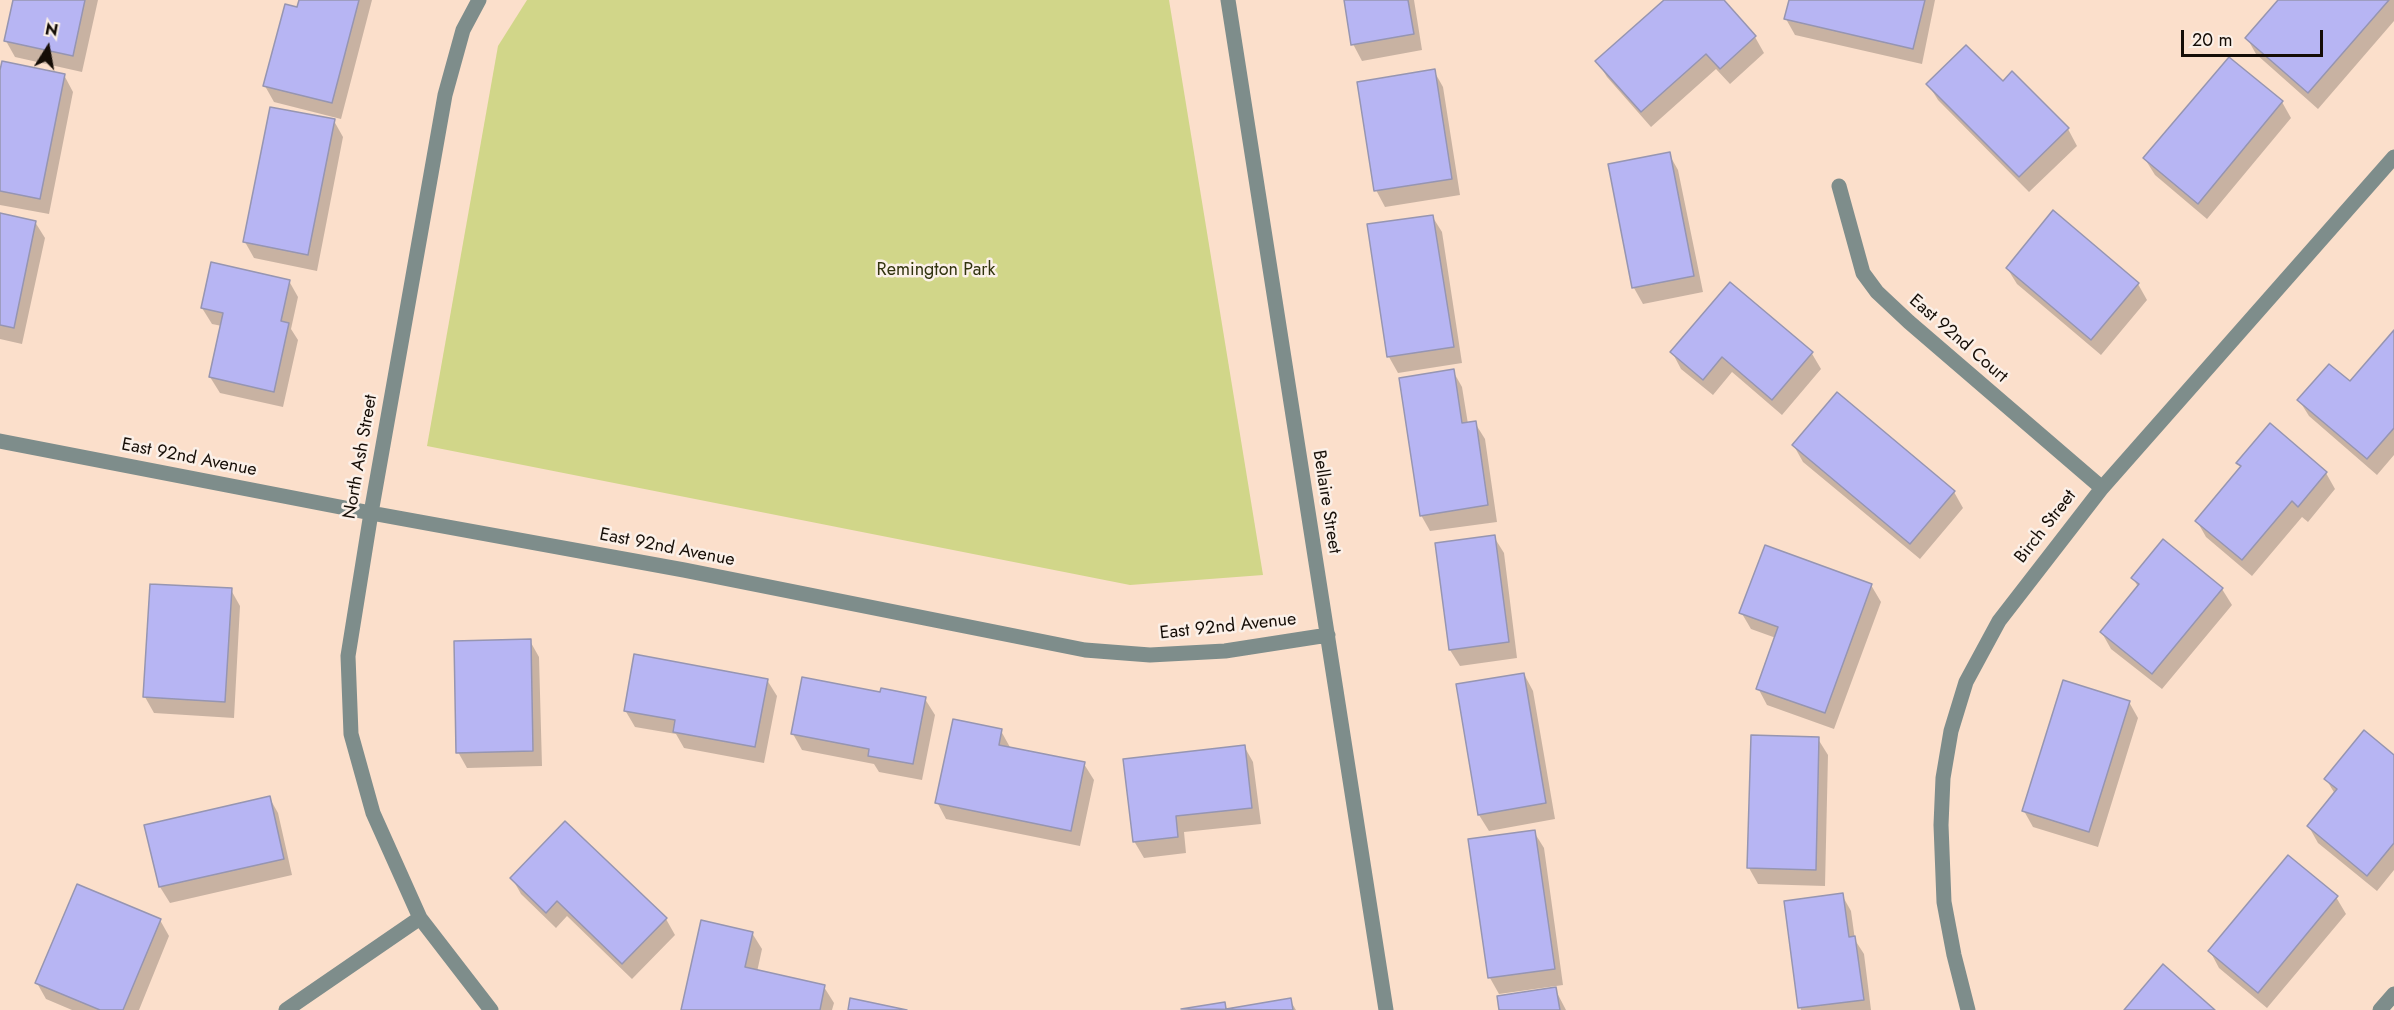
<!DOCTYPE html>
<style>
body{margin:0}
#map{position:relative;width:2394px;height:1010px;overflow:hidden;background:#fbdfcb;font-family:Jost,sans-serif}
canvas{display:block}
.north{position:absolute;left:18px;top:18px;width:60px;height:60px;-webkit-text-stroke:4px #fbf0e8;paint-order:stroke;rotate:11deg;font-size:16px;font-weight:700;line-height:24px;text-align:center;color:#150d06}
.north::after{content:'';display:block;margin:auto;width:21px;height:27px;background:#150d06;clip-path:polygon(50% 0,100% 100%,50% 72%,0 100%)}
.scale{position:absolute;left:2181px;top:30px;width:142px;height:27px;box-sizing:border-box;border:3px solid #150d06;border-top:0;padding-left:8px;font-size:18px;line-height:21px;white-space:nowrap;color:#150d06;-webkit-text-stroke:4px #fbf0e8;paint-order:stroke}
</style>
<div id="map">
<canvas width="2394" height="1010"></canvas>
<div class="north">N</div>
<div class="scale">20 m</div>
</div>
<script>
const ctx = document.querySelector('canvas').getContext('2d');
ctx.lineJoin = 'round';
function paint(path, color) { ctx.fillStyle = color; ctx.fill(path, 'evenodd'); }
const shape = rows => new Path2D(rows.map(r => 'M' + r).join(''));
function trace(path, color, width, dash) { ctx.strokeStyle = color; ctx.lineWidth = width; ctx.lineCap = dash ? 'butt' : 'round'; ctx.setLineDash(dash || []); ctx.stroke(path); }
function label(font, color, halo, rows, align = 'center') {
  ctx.font = font + ' Jost,sans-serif'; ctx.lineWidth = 5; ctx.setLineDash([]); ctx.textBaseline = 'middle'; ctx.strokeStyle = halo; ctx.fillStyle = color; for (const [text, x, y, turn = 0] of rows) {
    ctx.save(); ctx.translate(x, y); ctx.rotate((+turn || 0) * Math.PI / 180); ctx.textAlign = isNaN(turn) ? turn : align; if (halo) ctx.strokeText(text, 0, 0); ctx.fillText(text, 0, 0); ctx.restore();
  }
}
const green = shape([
 [527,0,1169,0,1263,575,1130,585,427,446,498,46]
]);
const shadow = shape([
 [15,0,98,0,82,72,15,57,6,41],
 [300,0,372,0,341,119,274,102,265,86],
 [1345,0,1414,0,1422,50,1362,61,1353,44],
 [1666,0,1722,0,1755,37,1764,53,1730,84,1716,69,1651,127,1607,77,1597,61],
 [1790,0,1935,0,1922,64,1795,35,1786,19],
 [2280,0,2394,0,2394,21,2318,109,2256,54,2247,38],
 [1434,71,1443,87,1460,195,1385,207,1376,190],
 [64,75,73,92,49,214,0,205,0,77],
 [2003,83,2068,129,2077,146,2029,192,1938,100,1928,84],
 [2282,102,2291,118,2207,219,2155,175,2145,159],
 [334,121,343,137,317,271,254,258,245,242],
 [1669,154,1678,170,1703,292,1643,304,1634,288],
 [0,215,35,222,45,238,22,344,0,339],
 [1432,216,1442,232,1462,363,1398,373,1389,357],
 [2007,268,2138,284,2147,300,2101,355,2017,284],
 [289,281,298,297,291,329,298,340,283,407,220,393,210,377,222,326,212,324,202,308],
 [2394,332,2394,455,2377,475,2309,416,2299,400,2350,384],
 [1672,352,1811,352,1821,369,1782,415,1732,372,1713,395,1681,369],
 [1453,371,1462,387,1468,424,1475,423,1485,439,1497,522,1430,531,1421,515],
 [1794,446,1954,492,1963,508,1920,559,1803,462],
 [2238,463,2326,473,2335,489,2308,522,2302,517,2252,576,2206,537,2197,521,2241,468],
 [1494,537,1504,553,1517,658,1460,666,1450,650],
 [2133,578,2222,589,2232,605,2162,689,2111,649,2102,633,2138,587],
 [1871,585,1881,602,1834,729,1767,705,1758,688,1776,638,1751,629,1741,612],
 [231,590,240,606,234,718,154,713,145,697],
 [530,641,539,657,542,766,467,768,458,752],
 [1524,674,1533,691,1555,819,1489,831,1479,815],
 [767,680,777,696,764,763,684,748,676,734,635,727,625,710],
 [881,694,925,699,935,715,922,780,879,772,874,764,802,750,793,734],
 [2129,702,2138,718,2098,847,2033,827,2024,811],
 [1001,731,1011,749,1084,764,1094,780,1080,846,946,819,937,802],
 [1818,739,1828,755,1825,886,1758,884,1749,868],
 [1244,746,1253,762,1261,824,1184,832,1186,853,1144,858,1134,841],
 [2394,756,2394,870,2377,891,2318,843,2309,827,2335,794,2326,779],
 [269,797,278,813,292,875,170,903,160,887,146,826],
 [1534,832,1544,848,1563,985,1499,994,1490,978],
 [512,878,666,919,675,935,632,979,567,916,556,928,521,894],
 [1842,895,1851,911,1855,940,1864,954,1871,1010,1801,1010,1786,902],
 [2336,897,2346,914,2267,1008,2219,968,2210,951],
 [160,920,169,936,139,1010,72,1010,46,999,37,983],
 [752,933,762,949,757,972,824,987,834,1003,832,1010,682,1010],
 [1555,989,1566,1010,1501,1010],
 [1290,1000,1296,1010,1229,1010],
 [1224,1004,1228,1010,1186,1010]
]);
const building = shape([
 [13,0,85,0,73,56,4,41,13,0],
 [299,0,359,0,332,103,263,86,285,4,297,7,299,0],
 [1344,0,1408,0,1414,34,1351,45,1344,0],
 [1664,0,1724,0,1756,36,1720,69,1706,54,1641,112,1595,61,1664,0],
 [1789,0,1925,0,1913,49,1784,19,1789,0],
 [2278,0,2389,0,2308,93,2245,38,2278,0],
 [1966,45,2003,81,2012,71,2069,128,2019,177,1926,84,1966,45],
 [2229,57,2283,101,2198,204,2143,158,2229,57],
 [2,61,65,74,40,199,0,191,0,70,2,61],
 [1435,69,1452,179,1374,191,1357,82,1435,69],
 [270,107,335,119,308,255,243,242,270,107],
 [1670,152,1694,276,1632,288,1608,164,1670,152],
 [2053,210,2139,283,2091,340,2006,268,2053,210],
 [0,213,36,221,14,328,0,325,0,213],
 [1433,215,1454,347,1387,357,1367,224,1433,215],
 [211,262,290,280,281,321,289,323,274,392,209,377,223,313,201,308,211,262],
 [1730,282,1813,352,1772,400,1722,357,1703,380,1670,352,1730,282],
 [2394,330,2394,428,2367,459,2297,400,2329,364,2350,381,2394,330],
 [1454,369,1462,423,1476,421,1488,505,1420,516,1399,378,1454,369],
 [1837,392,1955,491,1910,544,1792,445,1837,392],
 [2270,423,2327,472,2298,507,2292,501,2242,560,2195,521,2241,466,2236,463,2270,423],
 [1495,535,1509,642,1449,650,1435,543,1495,535],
 [2163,539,2223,588,2152,674,2100,632,2139,584,2131,578,2163,539],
 [1765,545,1872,584,1825,713,1756,689,1778,627,1739,613,1765,545],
 [150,584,232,588,225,702,143,697,150,584],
 [531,639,533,751,456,753,454,641,531,639],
 [634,654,768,679,755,747,673,732,675,720,624,711,634,654],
 [1524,673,1546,803,1478,815,1456,684,1524,673],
 [802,677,880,692,881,688,926,697,913,764,868,756,869,749,791,734,802,677],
 [2063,680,2130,701,2089,832,2022,811,2063,680],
 [953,719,1002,729,999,745,1085,762,1071,831,935,803,953,719],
 [2364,730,2394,755,2394,843,2367,876,2307,826,2337,789,2324,779,2364,730],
 [1751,735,1819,737,1816,870,1747,868,1751,735],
 [1245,745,1252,808,1176,816,1178,837,1133,842,1123,759,1245,745],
 [270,796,284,859,159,887,144,825,270,796],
 [565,821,667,918,622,964,557,901,546,913,510,878,565,821],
 [1535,830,1555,969,1488,978,1468,839,1535,830],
 [2288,855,2338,896,2258,993,2208,951,2288,855],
 [77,884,161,919,123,1010,100,1010,35,983,77,884],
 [1843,893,1849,937,1855,936,1864,1000,1798,1008,1784,901,1843,893],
 [701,920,753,932,745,967,825,985,820,1010,681,1010,701,920],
 [2163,964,2215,1010,2124,1010,2163,964],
 [1556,987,1560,1010,1499,1010,1497,996,1556,987],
 [850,998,907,1010,848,1010,850,998],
 [1291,998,1293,1010,1181,1009,1225,1002,1226,1009,1291,998]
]);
const minor = shape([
 [479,0,463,30,445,95,371,513,348,656,351,734,373,813,420,918,491,1010],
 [1228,0,1386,1010],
 [1839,186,1863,273,1877,292,1909,322,2102,488],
 [0,441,371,513,684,570,1085,650,1150,655,1225,651,1328,635],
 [286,1010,420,918],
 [1968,1010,1954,955,1944,902,1941,825,1943,778,1951,731,1966,682,1999,621,2102,488,2394,157],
 [2380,1010,2394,994]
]);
const parkNames = [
 ["Remington Park",936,271]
];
const streetNames = [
 ["East 92nd Court",1958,339,41],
 ["North Ash Street",361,457,-80],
 ["East 92nd Avenue",189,458,11],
 ["Bellaire Street",1326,502,81],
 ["Birch Street",2046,527,-52],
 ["East 92nd Avenue",667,548,11],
 ["East 92nd Avenue",1228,627,-6]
];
paint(green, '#d1d689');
paint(shadow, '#0003');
paint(building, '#b7b5f3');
trace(building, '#9695b1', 1.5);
trace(minor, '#7e8d8b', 15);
label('18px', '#31330e', '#fbf0e8', parkNames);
label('18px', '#150d06', '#fbf0e8', streetNames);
</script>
